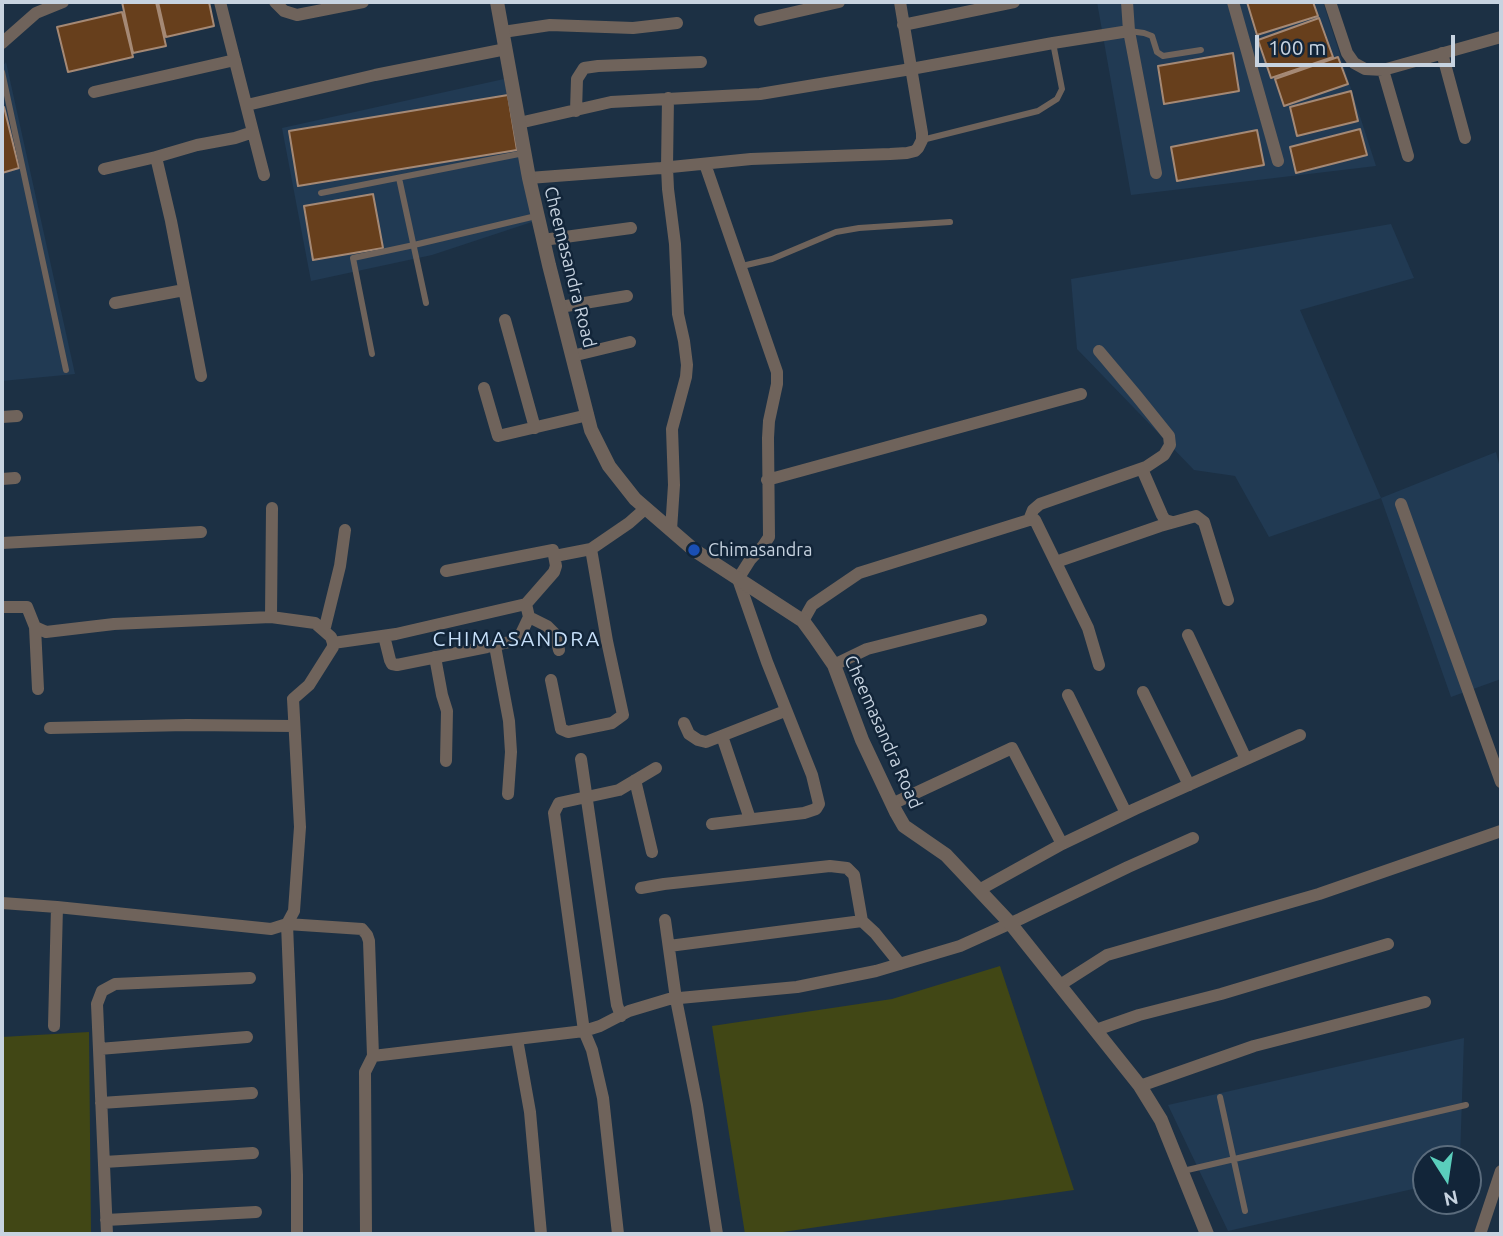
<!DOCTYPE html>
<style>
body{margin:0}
#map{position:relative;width:1503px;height:1236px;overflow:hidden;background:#1c3044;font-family:Ubuntu,sans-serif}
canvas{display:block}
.frame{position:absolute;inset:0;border:4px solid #c7d3e0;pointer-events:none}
.north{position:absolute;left:1412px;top:1145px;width:70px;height:70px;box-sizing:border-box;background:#122539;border:2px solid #5a6b7c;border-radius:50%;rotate:168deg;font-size:19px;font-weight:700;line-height:28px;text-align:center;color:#c7d3e0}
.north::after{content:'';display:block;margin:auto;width:24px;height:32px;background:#5acebc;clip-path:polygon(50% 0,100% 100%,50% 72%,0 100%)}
.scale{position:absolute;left:1255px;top:35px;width:200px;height:32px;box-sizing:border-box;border:4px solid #c7d3e0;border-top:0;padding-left:9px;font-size:21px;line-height:24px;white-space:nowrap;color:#c7d3e0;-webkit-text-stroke:5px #122539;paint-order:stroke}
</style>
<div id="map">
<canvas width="1503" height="1236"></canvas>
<div class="frame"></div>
<div class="north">N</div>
<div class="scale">100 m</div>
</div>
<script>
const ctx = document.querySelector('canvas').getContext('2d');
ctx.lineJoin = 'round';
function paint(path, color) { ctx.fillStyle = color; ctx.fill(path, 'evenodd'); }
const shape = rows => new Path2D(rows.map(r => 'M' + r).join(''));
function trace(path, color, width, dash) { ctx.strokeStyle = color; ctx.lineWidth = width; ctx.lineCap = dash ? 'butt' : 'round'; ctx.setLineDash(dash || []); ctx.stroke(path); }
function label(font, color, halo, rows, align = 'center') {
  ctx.font = font + ' Ubuntu,sans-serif'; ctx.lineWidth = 5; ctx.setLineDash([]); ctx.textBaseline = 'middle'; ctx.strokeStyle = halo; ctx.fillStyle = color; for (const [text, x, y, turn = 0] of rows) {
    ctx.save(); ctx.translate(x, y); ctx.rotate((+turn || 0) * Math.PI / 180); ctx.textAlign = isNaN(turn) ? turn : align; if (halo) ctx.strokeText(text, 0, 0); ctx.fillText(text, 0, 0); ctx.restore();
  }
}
const built = shape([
 [1097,2,1323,2,1376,166,1131,195],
 [6,62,75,374,2,381,2,67],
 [504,79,535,221,432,255,311,281,282,128],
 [1391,224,1414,278,1300,310,1381,498,1496,452,1501,472,1501,679,1451,697,1381,498,1269,537,1235,476,1194,470,1077,349,1071,279],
 [1464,1038,1460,1159,1426,1159,1426,1186,1228,1231,1168,1105]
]);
const green = shape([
 [1000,966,1074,1190,769,1234,745,1234,712,1026,892,999],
 [89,1032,91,1234,2,1234,2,1037]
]);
const building = shape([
 [122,2,156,2,166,46,133,53,122,2],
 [158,2,209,2,214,26,166,37,158,2],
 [1247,2,1313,2,1318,16,1257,35,1247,2],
 [122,12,133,57,68,72,57,27,122,12],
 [1319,18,1333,57,1271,78,1258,40,1319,18],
 [1233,53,1239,91,1164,104,1158,66,1233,53],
 [1338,57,1348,84,1284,106,1275,79,1338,57],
 [1351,91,1358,121,1297,136,1290,107,1351,91],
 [508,95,517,150,298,186,289,131,508,95],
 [2,107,4,107,19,168,2,173,2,107],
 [1360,129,1367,155,1296,173,1290,147,1360,129],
 [1257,130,1264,165,1177,181,1171,147,1257,130],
 [373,194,383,248,313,260,304,206,373,194]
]);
const service = shape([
 [1129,31,1144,33,1152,36,1157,52,1163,56,1201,50],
 [2,72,66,370],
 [922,140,1038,111,1057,99,1062,89,1053,43],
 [399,178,426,303],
 [321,193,524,153],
 [742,266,772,259,836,232,859,228,950,222],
 [372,354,353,258,414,245,536,216],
 [1220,1097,1245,1211],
 [1183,1171,1466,1105]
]);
const minor = shape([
 [275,2,284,11,297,15,363,2],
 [1127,2,1129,31,1156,173],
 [1233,2,1278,161],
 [1330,2,1347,53,1354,63,1365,69,1383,70,1501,37],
 [760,20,839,2],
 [903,25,1014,2],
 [503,32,550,25,633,28,677,23],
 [2,43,36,13,63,2],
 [1442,53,1465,138],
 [1383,70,1408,156],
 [94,92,235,60],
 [668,98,667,167,668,189,675,244,678,314,684,341,687,365,686,377,672,429,674,485,671,530],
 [247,105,375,75,506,49],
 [576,111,577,79,584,68,598,66,701,62],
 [519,123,611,102,760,94,911,69,1053,43,1129,31],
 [253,132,264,175],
 [705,164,777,372,777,384,769,421,768,438,769,537,763,546,750,560,738,579,767,662,812,775,819,804,816,809,804,813,712,824],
 [104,169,156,157],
 [529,178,661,168,751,159,890,154,907,153,915,151,918,148,922,140,922,133,900,2],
 [543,240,631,228],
 [115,303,184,290],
 [560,307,627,296],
 [505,320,535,428],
 [572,356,630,342],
 [201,376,171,221,156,157,197,145,235,138,253,132,220,2],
 [484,388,498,436,588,415],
 [2,417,17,416],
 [1142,469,1162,515,1165,520,1172,522],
 [2,479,15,478],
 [767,480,1081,394],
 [1401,504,1501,782],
 [1029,520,1033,510,1040,504,1146,467,1164,455,1170,445,1169,436,1136,395,1099,351],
 [2,543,201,532],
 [555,556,591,549,629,523,646,508],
 [1056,562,1160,526,1196,516,1204,522,1228,600],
 [2,607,27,607,35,627,46,632,114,624,271,617,315,623,331,637,333,643],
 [271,617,272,508],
 [529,617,547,626,555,634,559,650],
 [803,621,812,605,859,573,1029,520,1035,520,1088,628,1099,665],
 [35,627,38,689],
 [324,631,340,566,345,530],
 [1188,635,1246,759],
 [384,636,390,660,392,664,397,665,487,647,518,640,529,617,526,604],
 [333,643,396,634,526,604,554,572,556,566,553,550,446,571],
 [495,646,509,721,511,752,508,794],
 [435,657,442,695,447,711,446,761],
 [834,665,867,649,981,620],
 [551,680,561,729,568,732,612,723,623,715,607,641,591,549],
 [1143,692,1189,785],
 [1068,695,1126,813],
 [684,723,689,734,698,740,706,742,785,711],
 [50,728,187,725,294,726],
 [722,736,750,819],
 [581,759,615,992,617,1005,621,1016],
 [635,780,652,852],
 [892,804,1012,748,1062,844],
 [641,888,664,884,830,866,847,868,854,875,862,921,875,933,900,964],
 [979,890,1062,844,1135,809,1300,735],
 [2,903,57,907,271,929,287,924,294,911,300,827,293,699,309,685,333,647,333,643],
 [665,920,676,999,697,1105,717,1234],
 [669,946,862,921],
 [1060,985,1107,955,1319,894,1501,831],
 [54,1026,57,907],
 [1096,1030,1139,1015,1221,994,1388,944],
 [517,1039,530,1112,541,1234],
 [99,1049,247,1037],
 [1140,1086,1254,1046,1425,1002],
 [101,1103,252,1093],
 [104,1162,253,1153],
 [106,1220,256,1212],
 [107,1234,97,1004,102,991,115,984,250,978],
 [297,1234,297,1175,287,924,362,929,367,935,369,941,373,1056],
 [366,1234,365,1072,373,1056,584,1031,600,1026,629,1011,669,999,797,987,876,971,960,946,1020,919,1128,867,1193,838],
 [618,1234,603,1098,592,1050,584,1031,554,813,559,803,619,790,656,768],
 [1480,1234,1501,1171]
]);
const tertiary = shape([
 [497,2,529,178,549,265,591,430,609,466,635,499,694,550,803,621,814,636,834,665,862,740,896,812,904,826,946,855,1010,923,1140,1086,1161,1120,1167,1135,1207,1234]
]);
const markers = [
 [694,550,7,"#1a4fb4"]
];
const streetNames = [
 ["Cheemasandra Road",570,267,76],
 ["Cheemasandra Road",883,732,66]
];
const poiNames = [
 ["Chimasandra",708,550]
];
const quarterNames = [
 ["CHIMASANDRA",517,639]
];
paint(built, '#213a53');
paint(green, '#414715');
paint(building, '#673f1c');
trace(building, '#a58975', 2);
trace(service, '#6f635b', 6);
trace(minor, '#6f635b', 12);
trace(tertiary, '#6f635b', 14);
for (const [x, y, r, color] of markers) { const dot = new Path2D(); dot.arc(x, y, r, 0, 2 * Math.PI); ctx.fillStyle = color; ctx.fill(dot); trace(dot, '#122539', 2.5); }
label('18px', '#c7d3e0', '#122539', streetNames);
label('18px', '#c7d3e0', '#122539', poiNames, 'left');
ctx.letterSpacing = '2px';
label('21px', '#c6dff9', '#122539', quarterNames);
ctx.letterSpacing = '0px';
</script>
